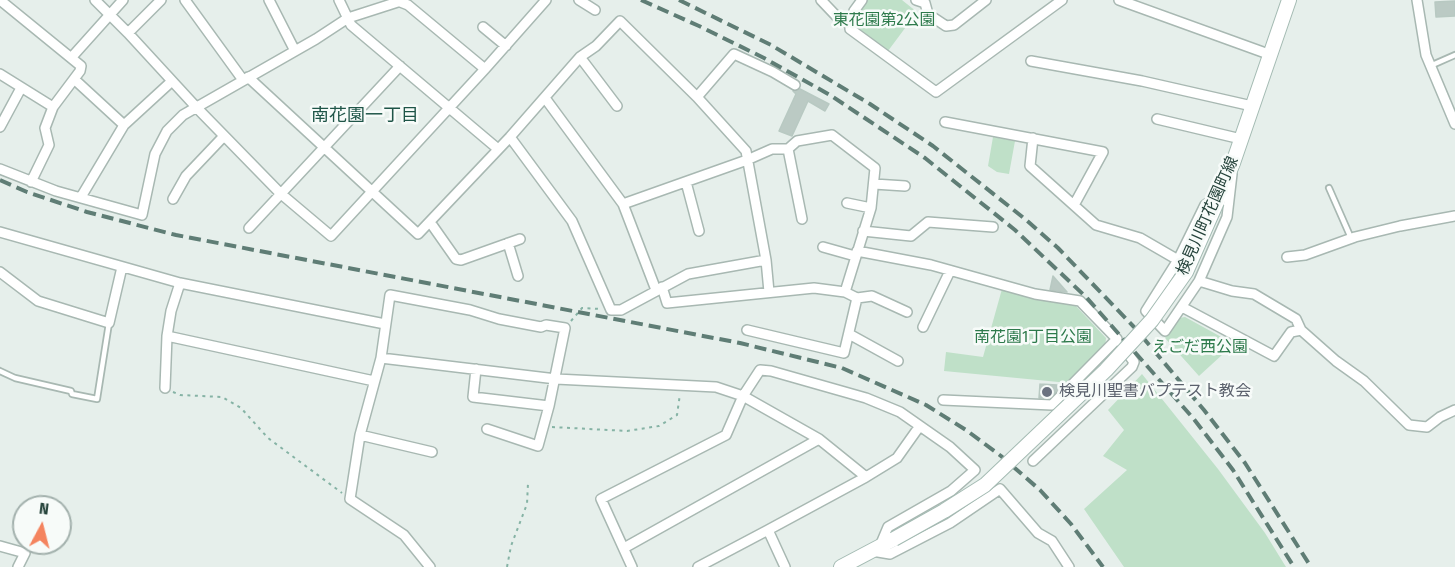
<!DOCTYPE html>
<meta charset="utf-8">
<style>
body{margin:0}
#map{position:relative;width:1455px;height:567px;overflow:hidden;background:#e6efeb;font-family:"Fira Sans Condensed",sans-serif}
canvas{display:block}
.north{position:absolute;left:12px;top:495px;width:60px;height:60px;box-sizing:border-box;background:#f7fbf9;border:2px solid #a3b1ad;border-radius:50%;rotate:7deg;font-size:16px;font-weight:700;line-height:24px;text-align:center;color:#24423a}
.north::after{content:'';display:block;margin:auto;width:21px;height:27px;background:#f4845f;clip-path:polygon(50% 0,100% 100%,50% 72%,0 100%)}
</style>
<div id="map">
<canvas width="1455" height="567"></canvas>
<div class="north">N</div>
</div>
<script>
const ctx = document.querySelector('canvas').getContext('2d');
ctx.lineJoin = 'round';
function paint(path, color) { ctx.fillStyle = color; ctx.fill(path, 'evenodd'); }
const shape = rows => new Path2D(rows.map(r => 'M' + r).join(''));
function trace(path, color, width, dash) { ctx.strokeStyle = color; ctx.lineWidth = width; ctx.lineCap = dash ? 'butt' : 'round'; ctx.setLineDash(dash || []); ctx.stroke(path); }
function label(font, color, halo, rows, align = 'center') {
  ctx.font = font + ' "Fira Sans Condensed","Noto Sans JP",sans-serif'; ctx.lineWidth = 5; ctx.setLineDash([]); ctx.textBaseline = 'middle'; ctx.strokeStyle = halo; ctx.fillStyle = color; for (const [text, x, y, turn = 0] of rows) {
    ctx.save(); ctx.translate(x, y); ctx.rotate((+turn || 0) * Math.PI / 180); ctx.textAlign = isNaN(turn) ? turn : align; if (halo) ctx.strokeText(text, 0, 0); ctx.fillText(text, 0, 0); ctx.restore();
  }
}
const green = shape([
 [867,0,902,0,917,12,888,51,857,27,857,13],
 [993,137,1015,141,1009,174,997,172,988,166],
 [1002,289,1074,304,1106,338,1105,348,1069,383,944,371,946,352,983,357],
 [1185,317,1234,344,1199,376,1165,338,1179,318],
 [1142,374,1218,469,1265,533,1286,567,1124,567,1084,509,1127,470,1103,456,1124,430,1108,410]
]);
const building = shape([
 [1455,1,1455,16,1436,17,1435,2,1455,1],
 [800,89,829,104,825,111,808,101,792,136,779,131,796,94,793,91,800,89],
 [1053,276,1067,292,1050,290,1053,276],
 [1040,384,1057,385,1057,391,1049,398,1039,398,1040,384]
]);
const path = shape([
 [571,321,582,308,601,309],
 [173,392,180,395,222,397,241,408,268,438,342,493],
 [552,427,627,431,659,426,677,415,680,394],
 [507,567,511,546,527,504,528,483]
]);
const lane = shape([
 [1430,66,1455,55],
 [1329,188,1351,238],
 [0,371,15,378,71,391,72,394,97,399,109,323]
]);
const street = shape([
 [0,0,81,66,80,71,53,107,45,128,49,145,31,182],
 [95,0,128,33,197,108,280,193,331,236,485,69,546,0],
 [185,0,243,80],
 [269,0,295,51],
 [339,0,351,25,498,149],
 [579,0,595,10],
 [821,0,840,20,851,24,850,29,936,92,1062,0],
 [916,0,925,3,928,14,946,26,954,25,986,0],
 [1119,0,1271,55],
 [1417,0,1426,55,1455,124],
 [398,1,408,5,485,69],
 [851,24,854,11,862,0],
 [483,27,506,46],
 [128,33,161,0],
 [580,57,617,106],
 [71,58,123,0],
 [1031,61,1142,81,1252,106],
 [0,74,53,107],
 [248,77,418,234,510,137,580,57,596,46,620,21,697,97,746,151,766,260,769,292],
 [74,79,124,125],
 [697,97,734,54,773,72,795,85],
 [545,98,623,204,656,290],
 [1157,119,1241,139],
 [945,122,1103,152,1074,205],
 [0,127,21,88],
 [510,137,572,221,611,310,621,310,688,274,766,260],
 [1033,138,1030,166,1096,225,1140,238,1178,260],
 [788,149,802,219],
 [0,169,56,191,142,215,155,154,167,131,183,115,316,39,348,18,404,0],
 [686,182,699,231],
 [874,184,905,186],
 [1220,195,1205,205,1178,260,1146,311,1165,331,1199,281,1227,217,1232,174],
 [81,197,124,125,172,81],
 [173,199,186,176,224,136],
 [847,203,871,208],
 [623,204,747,160,772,149,788,149,797,141,832,135,875,168,871,208,845,292],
 [430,222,456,259,461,260,520,239],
 [249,228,400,66],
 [863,231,911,236,928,222,993,227],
 [0,232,180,283,385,324],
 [508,243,518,276],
 [823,247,855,256],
 [857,251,931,265,1035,294,1080,301,1117,339,1052,405,943,400],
 [1287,257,1305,255,1355,237,1400,226,1455,216],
 [0,272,38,301,109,323,122,267],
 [1199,281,1232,291,1254,294,1296,319,1301,330],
 [662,287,667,303,814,288,845,292,857,298,872,296,907,312],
 [1182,307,1274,356,1291,332,1301,330,1336,361,1364,381,1409,425,1427,427,1440,417,1455,410],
 [923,327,950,271],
 [747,330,844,353,857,298],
 [849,334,898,361],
 [167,336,374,381],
 [381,358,556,379,716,387,743,396,819,439,866,477],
 [476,369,473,397,549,406],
 [165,388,167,336,171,311,180,283],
 [360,435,432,452],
 [1033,461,1132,367,1134,362,1122,346],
 [0,546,25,553,18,567],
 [624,548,819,439],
 [872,551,890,554,950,523,1000,489,1038,533,1052,541,1069,567],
 [430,567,404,535,350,499,360,435,381,358,390,295,470,310,499,319,541,327,546,325,565,328,549,406,538,446,487,429],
 [632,567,601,499,726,435,743,396,760,370,771,371,866,398,900,412,950,447,975,470,951,491,888,527,880,546],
 [698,567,768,530],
 [785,567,768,530,866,477,897,458,919,427]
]);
const secondary = shape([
 [1217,202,1233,163,1289,0],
 [841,567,894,539]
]);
const rail = shape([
 [641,0,699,26,764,58,830,95,925,158,1015,230,1087,298,1193,418,1233,470,1294,567],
 [679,0,771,45,870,104,933,146,1025,219,1058,248,1134,327,1204,410,1245,463,1311,567],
 [0,180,27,192,87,212,176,235,740,343,842,368,926,405,966,430,1001,456,1040,490,1071,524,1103,567]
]);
const secondaryBridge = shape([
 [894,539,944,511,985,485,1106,370,1152,320,1186,272,1217,202]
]);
const markers = [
 [1047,392,6,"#6b7280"]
];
const parkNames = [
 ["東花園第2公園",884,21],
 ["南花園1丁目公園",1033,338],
 ["えごだ西公園",1200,348]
];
const streetNames = [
 ["検見川町花園町線",1208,216,-66]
];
const worshipNames = [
 ["検見川聖書バプテスト教会",1059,392]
];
const neighbourhoodNames = [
 ["南花園一丁目",365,116]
];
paint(green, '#bfe0c8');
paint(building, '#bbcac4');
trace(building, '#b8c9c2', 1.5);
trace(lane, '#a8b8b2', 8);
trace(street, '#a8b8b2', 12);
trace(secondary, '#a4bbb3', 16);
trace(path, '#86b3a5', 2, [3, 4.5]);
trace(lane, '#fff', 4.5);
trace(street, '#fff', 9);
trace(secondary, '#fff', 14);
trace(rail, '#5f7d75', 4, [12, 6]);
trace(secondaryBridge, '#a4bbb3', 16, []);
trace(secondaryBridge, '#fff', 14);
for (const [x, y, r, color] of markers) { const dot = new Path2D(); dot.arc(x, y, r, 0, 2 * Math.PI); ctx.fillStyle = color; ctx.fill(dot); trace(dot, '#f7fbf9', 2); }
label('16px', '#2d7a4b', '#f7fbf9', parkNames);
label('16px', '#24423a', '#f7fbf9', streetNames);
label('16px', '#5b616d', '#f7fbf9', worshipNames, 'left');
label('18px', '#1f5548', '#f7fbf9', neighbourhoodNames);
</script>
